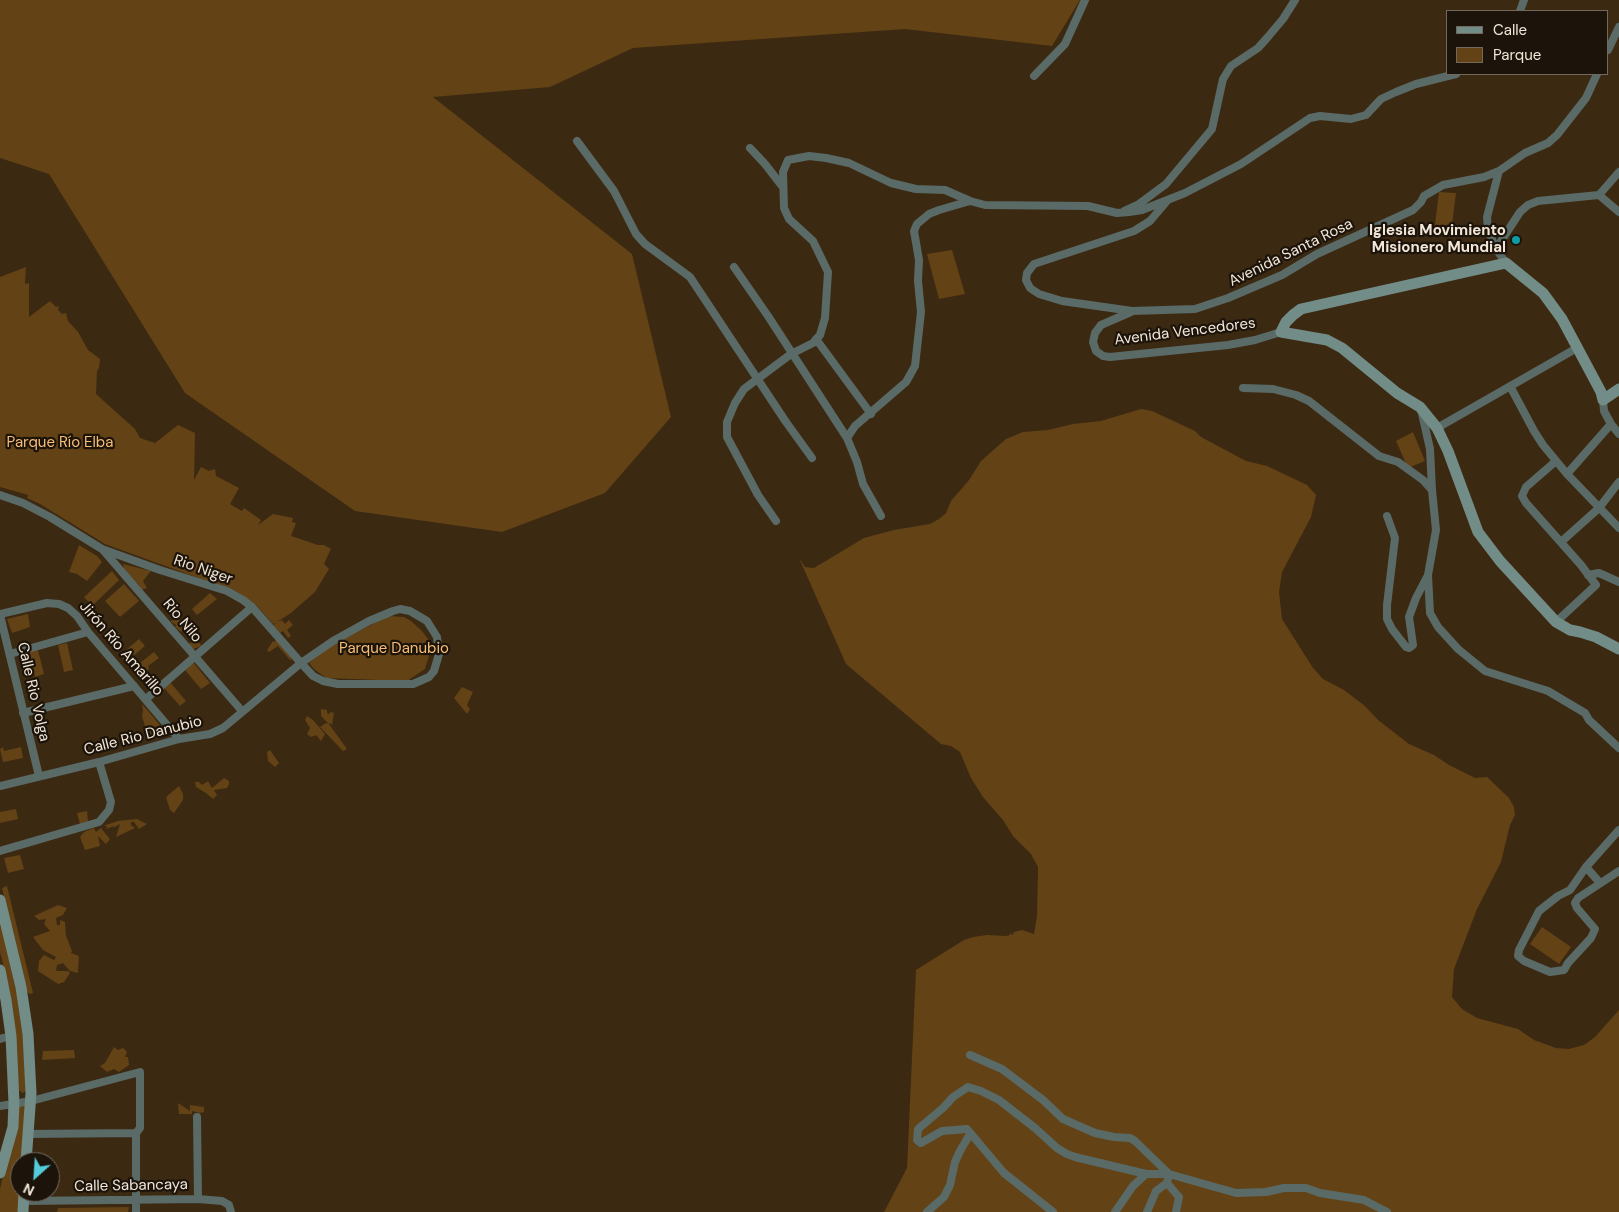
<!DOCTYPE html>
<meta charset="utf-8">
<style>
body{margin:0}
#map{position:relative;width:1619px;height:1212px;overflow:hidden;background:#3c2912;font-family:"DM Sans",sans-serif}
canvas{display:block}
.legend{position:absolute;left:1446px;top:10px;width:162px;height:65px;box-sizing:border-box;background:#1c140a;border:1px solid #72685c;margin:0;padding:6px 9px;list-style:none;font-size:15px;color:#f2e6d8}
.legend li{display:flex;align-items:center;gap:10px;height:25px}
.legend b{width:25px;border:1px solid #72685c}
.north{position:absolute;left:10px;top:1152px;width:50px;height:50px;box-sizing:border-box;background:#1c140a;border:1px solid #72685c;border-radius:50%;rotate:206deg;font-size:14px;font-weight:700;line-height:20px;text-align:center;color:#f2e6d8}
.north::after{content:'';display:block;margin:auto;width:18px;height:22px;background:#53cbdb;clip-path:polygon(50% 0,100% 100%,50% 72%,0 100%)}
</style>
<div id="map">
<canvas width="1619" height="1212"></canvas>
<ul class="legend">
<li><b style="height:6px;background:#728c87"></b>Calle</li>
<li><b style="height:14px;background:#634215"></b>Parque</li>
</ul>
<div class="north">N</div>
</div>
<script>
const ctx = document.querySelector('canvas').getContext('2d');
ctx.lineJoin = 'round';
function paint(path, color) { ctx.fillStyle = color; ctx.fill(path, 'evenodd'); }
const shape = rows => new Path2D(rows.map(r => 'M' + r).join(''));
function trace(path, color, width, dash) { ctx.strokeStyle = color; ctx.lineWidth = width; ctx.lineCap = dash ? 'butt' : 'round'; ctx.setLineDash(dash || []); ctx.stroke(path); }
function label(font, color, halo, rows, align = 'center') {
  ctx.font = font + ' "DM Sans",sans-serif'; ctx.lineWidth = 4.5; ctx.setLineDash([]); ctx.textBaseline = 'middle'; ctx.strokeStyle = halo; ctx.fillStyle = color; for (const [text, x, y, turn = 0] of rows) {
    ctx.save(); ctx.translate(x, y); ctx.rotate((+turn || 0) * Math.PI / 180); ctx.textAlign = isNaN(turn) ? turn : align; if (halo) ctx.strokeText(text, 0, 0); ctx.fillText(text, 0, 0); ctx.restore();
  }
}
const green = shape([
 [0,0,1080,0,1052,46,905,29,633,48,550,87,433,97,632,254,671,417,605,493,502,532,355,511,185,393,49,174,0,158],
 [1439,192,1456,193,1451,233,1434,232],
 [952,250,965,294,939,299,927,254],
 [26,267,25,284,29,283,29,317,50,301,56,307,59,306,58,310,62,314,66,313,68,321,78,332,88,350,100,359,99,368,97,371,96,394,135,429,140,438,155,443,178,425,195,433,194,480,201,467,209,471,215,469,216,476,239,488,230,504,242,511,244,508,261,520,258,525,273,514,293,518,292,522,296,523,291,536,318,545,324,545,331,549,324,564,329,569,315,592,291,613,277,622,282,620,285,624,289,620,293,625,287,630,291,636,288,638,283,631,280,633,273,625,276,623,273,624,256,605,237,592,105,544,40,504,27,498,28,495,0,487,0,277],
 [1141,409,1152,411,1195,431,1201,437,1246,461,1267,466,1307,485,1316,495,1311,517,1282,572,1279,592,1282,619,1313,668,1323,679,1344,690,1365,706,1378,720,1409,744,1434,755,1449,765,1475,778,1487,777,1509,798,1514,807,1515,815,1510,825,1501,862,1477,909,1454,969,1452,997,1462,1009,1477,1018,1518,1029,1534,1040,1556,1048,1569,1049,1584,1045,1595,1037,1619,1010,1619,1212,884,1212,907,1168,916,970,964,940,973,937,987,935,1006,936,1010,935,1010,933,1013,935,1014,932,1022,930,1034,934,1037,916,1038,867,1031,854,1013,836,1003,820,983,797,971,778,960,752,951,746,941,744,846,664,799,558,805,567,814,568,864,538,894,530,930,524,939,519,946,513,951,501,969,480,981,461,1006,439,1023,432,1048,430,1073,424,1101,421],
 [1413,432,1425,461,1408,468,1396,441],
 [79,545,97,556,102,562,87,581,77,574,69,572],
 [123,564,151,571,143,581,147,588,142,590,137,583,133,582,125,572],
 [112,571,119,580,92,606,84,597],
 [124,584,139,601,120,617,105,601],
 [210,593,217,599,197,615,192,609],
 [28,614,30,627,12,633,7,619],
 [388,616,404,617,411,621,421,630,429,640,429,656,425,669,407,681,326,678,314,669,309,663,325,649],
 [178,619,202,646,193,649,188,644,194,641,184,630,181,632,175,627,176,625,170,621],
 [139,639,145,646,126,662,120,655],
 [277,639,292,659,290,660,278,646,269,652,267,650,273,641,274,642],
 [67,643,73,670,64,672,58,645],
 [38,650,44,674,35,677,29,652],
 [154,652,159,658,148,666,149,669,139,677,132,669],
 [193,662,210,683,201,689,185,670],
 [170,682,186,701,180,706,164,688],
 [462,687,473,692,467,705,470,709,467,714,454,698],
 [142,704,150,713,167,734,152,738,148,737,142,716,143,711],
 [321,709,327,710,327,713,329,714,331,712,334,713,332,725,330,723,329,724,347,749,343,751,320,727,326,723,329,724,321,716],
 [307,716,313,720,325,734,321,741,316,735,311,737,307,734,310,728,305,720],
 [3,747,4,751,21,747,23,758,3,762,0,749],
 [270,750,279,763,275,767,268,761,267,752],
 [224,778,229,781,229,784,227,788,214,790,217,795,213,799,206,793,196,787,195,782,199,782,202,785,208,781,212,788],
 [179,786,183,794,183,800,174,813,170,810,166,797],
 [16,809,18,819,0,823,0,812],
 [87,811,88,821,80,824,77,813],
 [137,819,147,824,139,829,134,822,131,822,131,825,135,828,116,837,120,824,113,828,114,826,106,829,107,826,103,826,118,821],
 [94,828,96,832,101,828,110,839,106,844,98,836,100,846,85,850,80,837,84,832],
 [20,855,24,869,8,873,4,858],
 [7,886,33,993,30,994,27,992,2,888],
 [58,905,67,908,63,915,56,918,57,925,60,925,60,920,65,922,66,936,72,951,71,953,79,956,78,973,70,971,63,963,57,965,56,971,68,971,70,973,64,982,58,984,38,971,39,961,44,955,54,960,56,957,43,950,33,937,50,931,44,924,46,919,39,920,34,916],
 [0,916,17,983,23,1026,26,1091,23,1093,18,1090,8,983,0,952],
 [1542,927,1571,947,1559,964,1530,944],
 [114,1047,118,1050,123,1048,127,1052,125,1057,128,1057,129,1065,119,1072,114,1069,107,1072,100,1066,105,1063],
 [74,1050,75,1058,42,1060,43,1051],
 [178,1103,190,1111,190,1105,204,1107,204,1112,200,1113,192,1111,192,1114,179,1114],
 [19,1106,25,1106,22,1162,20,1162,19,1212,0,1212,0,1189],
 [129,1207,128,1212,57,1212,58,1208]
]);
const street = shape([
 [1520,11,1524,0],
 [1608,50,1619,27],
 [1034,76,1065,44,1085,0],
 [577,141,614,191,636,234,645,244,690,277,786,422,812,458],
 [750,148,765,164,782,186],
 [1499,171,1487,217,1488,230,1496,249,1506,263],
 [1599,195,1619,172],
 [1167,201,1150,221,1134,231,1034,264,1027,273,1026,280,1030,288,1039,294,1062,301,1132,311,1195,309,1228,298,1282,275,1317,254,1413,210,1421,202,1424,196,1443,185,1484,177,1499,171,1525,153,1548,143,1557,135,1586,98,1597,74],
 [1124,211,1139,204,1166,184,1212,129,1223,79,1231,66,1258,48,1267,38,1283,19,1295,0],
 [1496,249,1520,212,1528,205,1538,201,1599,195,1619,212],
 [734,267,768,316,847,438],
 [1131,312,1101,325,1095,333,1093,342,1096,351,1103,356,1110,357,1228,345,1255,340,1281,332],
 [816,339,871,414],
 [1510,386,1534,431,1543,445,1567,474,1619,528],
 [1243,388,1273,389,1296,395,1309,401,1379,456,1398,462,1423,480,1432,490],
 [1603,400,1604,411,1611,424,1619,434],
 [1421,409,1430,449,1432,490,1436,530,1428,575,1430,613,1438,627,1458,649,1485,671,1548,691,1585,713,1589,720,1619,748],
 [1437,428,1577,348],
 [1556,461,1526,487,1522,496,1526,503,1581,565,1596,585,1556,622],
 [1567,474,1611,424],
 [0,495,23,503,50,517,102,549,160,570,227,591,243,600,252,607,301,663,313,676,323,681,338,684,413,684,429,677,434,671,439,654,437,637,427,621,410,611,400,609,393,611,369,621,333,641,301,663,223,728,210,734,179,739,99,762,0,786],
 [881,516,863,484,857,462,847,438,855,426,906,382,915,366,921,312,918,281,919,260,914,231,917,224,929,214,939,210,970,201],
 [1387,516,1395,538,1387,605,1387,619,1392,629,1406,647,1409,648,1413,645,1409,617,1416,598,1427,577],
 [776,521,758,495,727,437,727,422,735,403,744,389,791,354,813,343,820,335,825,318,828,272,813,241,789,219,784,208,783,172,788,160,809,156,826,158,849,163,891,183,916,189,945,190,970,201,985,205,1088,206,1117,213,1129,212,1142,210,1185,193,1241,164,1310,118,1320,116,1351,119,1366,115,1381,99,1396,92,1416,84,1456,74],
 [1561,542,1599,508,1619,482],
 [103,550,242,711],
 [1588,575,1599,573,1619,582],
 [0,614,47,603,59,604,68,608,77,616,88,632,179,739],
 [0,615,39,776],
 [10,654,88,632],
 [146,699,252,607],
 [23,713,134,686],
 [1619,830,1586,867,1570,890,1558,896,1539,911,1519,950,1518,956,1524,961,1550,972,1564,970,1568,963,1591,938,1595,929,1577,908,1575,903,1578,898,1619,871],
 [0,851,99,822,109,810,111,802,99,762],
 [1586,867,1600,883],
 [0,1039,11,1036],
 [970,1055,1002,1069,1043,1100,1063,1119,1095,1133,1114,1137,1130,1138,1135,1141,1169,1174,1167,1183],
 [0,1106,31,1101,140,1072,140,1128,136,1133,136,1212],
 [197,1117,198,1199],
 [28,1134,136,1133],
 [24,1201,198,1199,222,1201,229,1205,231,1212],
 [927,1212,944,1197,950,1185,955,1162,960,1151,970,1134],
 [1053,1212,1004,1173,967,1129,942,1131,921,1143,917,1140,918,1129,943,1108,953,1097,968,1087,981,1091,999,1100,1035,1128,1057,1148,1067,1154,1075,1157,1146,1174,1169,1174,1236,1193,1266,1192,1284,1188,1306,1188,1320,1193,1364,1200,1387,1212],
 [1115,1212,1133,1186,1146,1174],
 [1147,1212,1156,1191,1167,1183,1179,1197,1176,1212]
]);
const secondary = shape([
 [1619,389,1603,400,1601,392,1562,319,1543,293,1506,263,1301,309,1293,315,1286,322,1281,332,1327,340,1342,348,1397,393,1420,407,1437,428,1448,451,1478,532,1500,561,1556,622,1570,630,1580,632,1596,637,1619,649],
 [0,900,21,987,28,1034,31,1093,26,1162],
 [0,970,6,1000,11,1036,14,1103,13,1127,0,1173],
 [23,1212,24,1192]
]);
const markers = [
 [1516,240,5,"#0f9aa8"]
];
const poiNames = [
 ["Iglesia Movimiento",1506,231],
 ["Misionero Mundial",1506,248]
];
const streetNames = [
 ["Avenida Santa Rosa",1291,253,-26],
 ["Avenida Vencedores",1185,332,-7],
 ["Rio Niger",203,570,19],
 ["Rio Nilo",182,621,50],
 ["Jirón Río Amarillo",121,649,49],
 ["Calle Rio Volga",33,692,77],
 ["Calle Rio Danubio",143,736,-14],
 ["Calle Sabancaya",131,1186,-1]
];
const parkNames = [
 ["Parque Río Elba",60,443],
 ["Parque Danubio",394,649]
];
paint(green, '#634215');
trace(street, '#5a6a67', 8);
trace(secondary, '#728c87', 11);
for (const [x, y, r, color] of markers) { const dot = new Path2D(); dot.arc(x, y, r, 0, 2 * Math.PI); ctx.fillStyle = color; ctx.fill(dot); trace(dot, '#1c140a', 2); }
label('bold 15px', '#f2e6d8', '#1c140a', poiNames, 'right');
label('15px', '#f2e6d8', '#1c140a', streetNames);
label('15px', '#f7be77', '#1c140a', parkNames);
</script>
